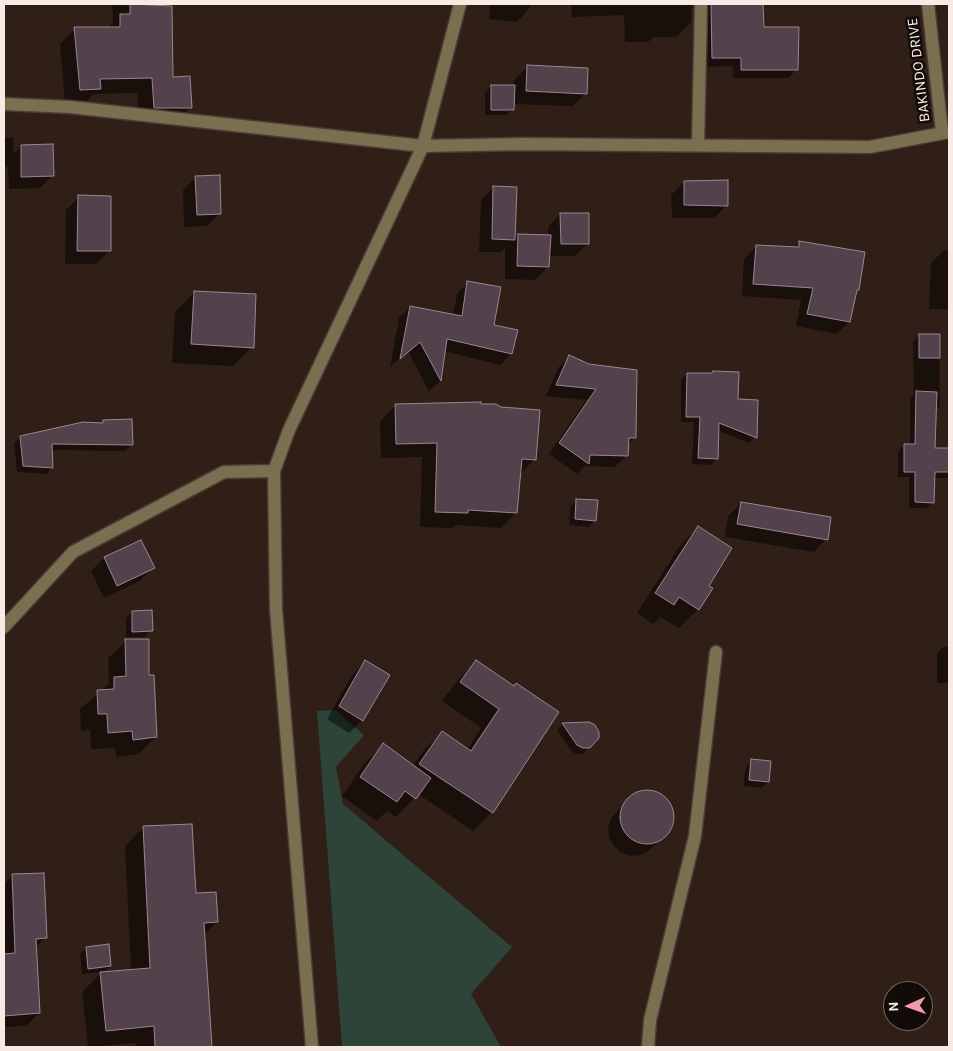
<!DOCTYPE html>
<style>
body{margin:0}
#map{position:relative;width:953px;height:1051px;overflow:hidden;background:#301f17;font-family:Karla,sans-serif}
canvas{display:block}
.frame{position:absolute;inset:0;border:5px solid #f8ebe6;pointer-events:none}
.north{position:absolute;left:883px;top:981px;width:50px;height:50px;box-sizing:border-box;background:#130b08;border:1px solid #6f6561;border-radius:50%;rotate:268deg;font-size:14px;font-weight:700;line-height:20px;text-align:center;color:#f8ebe6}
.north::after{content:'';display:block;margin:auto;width:18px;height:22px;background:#f39aab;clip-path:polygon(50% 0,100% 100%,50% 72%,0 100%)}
</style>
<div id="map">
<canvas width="953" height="1051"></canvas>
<div class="frame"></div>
<div class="north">N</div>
</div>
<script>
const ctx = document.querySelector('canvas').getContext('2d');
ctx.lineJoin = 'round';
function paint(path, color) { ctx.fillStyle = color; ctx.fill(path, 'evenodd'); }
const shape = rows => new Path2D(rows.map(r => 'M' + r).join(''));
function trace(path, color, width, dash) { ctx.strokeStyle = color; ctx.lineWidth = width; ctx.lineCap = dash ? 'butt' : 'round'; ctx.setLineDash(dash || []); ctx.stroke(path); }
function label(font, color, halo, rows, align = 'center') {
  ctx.font = font + ' Karla,sans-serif'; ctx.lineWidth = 5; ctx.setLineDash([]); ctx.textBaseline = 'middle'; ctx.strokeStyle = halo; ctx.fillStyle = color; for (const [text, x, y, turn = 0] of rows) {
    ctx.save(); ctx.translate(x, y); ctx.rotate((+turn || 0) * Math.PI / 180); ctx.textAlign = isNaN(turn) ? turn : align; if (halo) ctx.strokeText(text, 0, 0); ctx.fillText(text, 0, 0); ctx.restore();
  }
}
const green = shape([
 [335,710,364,735,336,767,343,804,512,947,471,994,501,1047,342,1047,317,711]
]);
const shadow = shape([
 [112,4,171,4,172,78,190,108,175,123,139,123,137,93,94,94,84,104,65,105,60,44,75,29,107,29,113,22],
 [490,4,533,4,517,22,489,19],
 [571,4,692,4,691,22,676,37,654,37,648,42,625,42,624,15,572,17],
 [699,4,762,4,762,28,797,69,788,78,733,78,733,66,704,67],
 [527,67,586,93,573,106,513,104,513,109,507,115,485,115,485,93,491,86,514,86,514,80],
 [4,138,13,138,14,154,21,146,53,175,40,188,9,189,8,167,4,167],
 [196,177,220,213,207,226,184,227,183,190],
 [684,182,727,205,714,218,672,218,671,195],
 [494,187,514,239,518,235,548,236,548,227,560,214,588,243,575,256,549,256,548,267,535,280,505,279,505,248,501,252,479,252,481,200],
 [79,197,109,251,96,264,65,264,66,210],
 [800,243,858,290,855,293,849,322,837,334,796,326,801,300,742,296,744,259,756,247,794,248],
 [944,250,949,250,949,309,929,309,931,263],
 [468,282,493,326,517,331,511,354,500,365,444,351,440,381,429,391,408,352,390,367,399,318,410,307,453,315,457,294],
 [194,292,252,347,233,366,172,363,175,312],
 [920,335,939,335,940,406,935,410,934,450,949,450,949,478,933,478,933,502,926,508,909,508,909,477,898,477,898,452,904,445,910,445,910,398,914,394,913,342],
 [569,357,589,365,635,438,627,446,626,456,615,467,585,466,577,474,549,454,586,400,546,396,558,368],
 [687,374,737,400,755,437,749,443,718,431,717,459,711,465,692,464,694,422,681,422,681,380],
 [395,406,480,406,535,459,519,475,516,513,501,528,456,525,452,528,420,527,422,457,381,458,380,421],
 [103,421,132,445,125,451,51,450,52,468,46,474,17,472,14,443,21,437,101,424],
 [577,500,595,520,589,527,569,525,570,507],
 [741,503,826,539,814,552,725,537,728,516],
 [698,527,707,586,698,609,679,628,660,617,653,624,637,613,679,547],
 [141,541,153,568,140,581,104,598,91,571,104,558],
 [132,612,151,630,145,637,126,637,126,618],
 [126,641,148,676,156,737,138,754,116,757,115,748,91,749,90,730,81,731,80,709,109,684,108,658],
 [943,647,949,647,949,683,937,683,937,653],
 [476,661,513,687,558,712,492,812,473,831,418,794,396,817,387,811,377,821,342,796,364,764,383,745,413,766,423,751,442,732,467,750,481,728,442,701,458,680],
 [365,662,362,720,349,733,327,719,352,675],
 [588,723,589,747,583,754,576,754,571,751,557,730,563,724],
 [752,760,768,782,762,788,743,786,746,767],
 [650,791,660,794,667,801,672,810,673,820,670,829,649,851,641,855,631,856,621,853,614,846,609,838,608,828,611,818,631,797,640,792],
 [143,828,217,922,204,935,210,1047,136,1047,136,1043,88,1047,82,992,102,972,82,974,80,954,86,948,110,966,102,974,131,971,125,846],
 [13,875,45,938,35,948,39,1013,26,1026,4,1027,4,884]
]);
const building = shape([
 [130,4,172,6,173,77,190,76,192,108,154,108,152,78,100,79,101,89,80,90,74,27,120,27,120,14,130,14,130,4],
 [711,4,763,4,764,27,799,27,798,70,741,70,741,58,712,58,711,4],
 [527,65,588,68,587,94,526,91,527,65],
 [491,85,515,85,514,110,491,110,491,85],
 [53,144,54,176,21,177,21,145,53,144],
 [220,175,221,214,197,215,195,176,220,175],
 [728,180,728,206,684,205,684,181,728,180],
 [493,186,517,187,515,240,492,239,493,186],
 [78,195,111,196,111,251,77,251,78,195],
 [560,213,589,213,589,244,561,244,560,213],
 [518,234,551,235,549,267,517,266,518,234],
 [799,241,865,252,859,290,857,290,850,322,807,314,813,288,753,284,756,245,799,247,799,241],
 [467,281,501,287,494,325,518,330,512,354,447,339,441,381,420,342,400,359,410,306,462,316,467,281],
 [194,291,256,294,254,348,191,344,194,291],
 [919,334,940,334,940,358,919,358,919,334],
 [569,355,589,364,637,370,636,438,629,438,628,456,590,455,589,464,559,443,596,389,556,385,569,355],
 [713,371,739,372,738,399,758,400,757,438,719,423,718,459,698,458,700,417,686,417,687,373,712,373,713,371],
 [916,391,937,392,935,448,949,448,949,472,935,472,934,503,915,502,915,472,904,472,904,444,915,444,916,391],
 [481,402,481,404,496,404,501,407,540,410,536,460,522,459,517,513,468,510,468,513,435,512,437,443,396,444,395,404,481,402],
 [132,419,133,445,52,444,53,468,23,466,20,436,83,422,103,423,103,420,132,419],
 [576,499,598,500,596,521,575,519,576,499],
 [741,502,831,517,828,540,737,524,741,502],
 [698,526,732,548,709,586,713,588,699,610,679,597,674,605,655,593,698,526],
 [141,540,155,568,117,586,104,557,141,540],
 [152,610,153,631,132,632,132,611,152,610],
 [125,639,149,639,149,675,154,675,157,737,133,740,132,731,108,733,107,714,98,714,97,690,114,689,114,677,126,676,125,639],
 [365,660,390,675,363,721,339,706,365,660],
 [476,660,514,686,516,683,559,712,493,813,419,764,442,731,471,751,499,709,460,682,476,660],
 [589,722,595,725,599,732,599,738,590,748,583,748,577,745,562,723,589,722],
 [383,743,431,778,416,799,405,791,397,802,360,777,383,743],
 [751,759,771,761,769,782,749,780,751,759],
 '620 817a27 27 0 1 1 54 0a27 27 0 1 1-54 0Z',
 [192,824,196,893,216,892,218,922,204,923,212,1047,155,1047,154,1026,106,1031,100,972,150,968,143,826,192,824],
 [44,873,47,938,36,939,40,1013,4,1016,4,954,15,953,12,874,44,873],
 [109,944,111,966,88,969,86,947,109,944]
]);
const minor = shape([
 [928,4,942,132],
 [4,104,70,107,423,146,522,144,870,147,949,132],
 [698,145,701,4],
 [4,627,73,552,224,472,274,471],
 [312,1047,276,609,274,471,289,430,423,146,460,4],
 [648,1047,650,1020,695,836,716,652]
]);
const streetNames = [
 ["BAKINDO DRIVE",919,70,-97]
];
paint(green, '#2e4439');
paint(shadow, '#0007');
paint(building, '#53414c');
trace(building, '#9b8693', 1);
trace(minor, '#4c3c34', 15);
trace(minor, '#7b6f51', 12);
label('15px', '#f8ebe6', '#130b08', streetNames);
</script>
